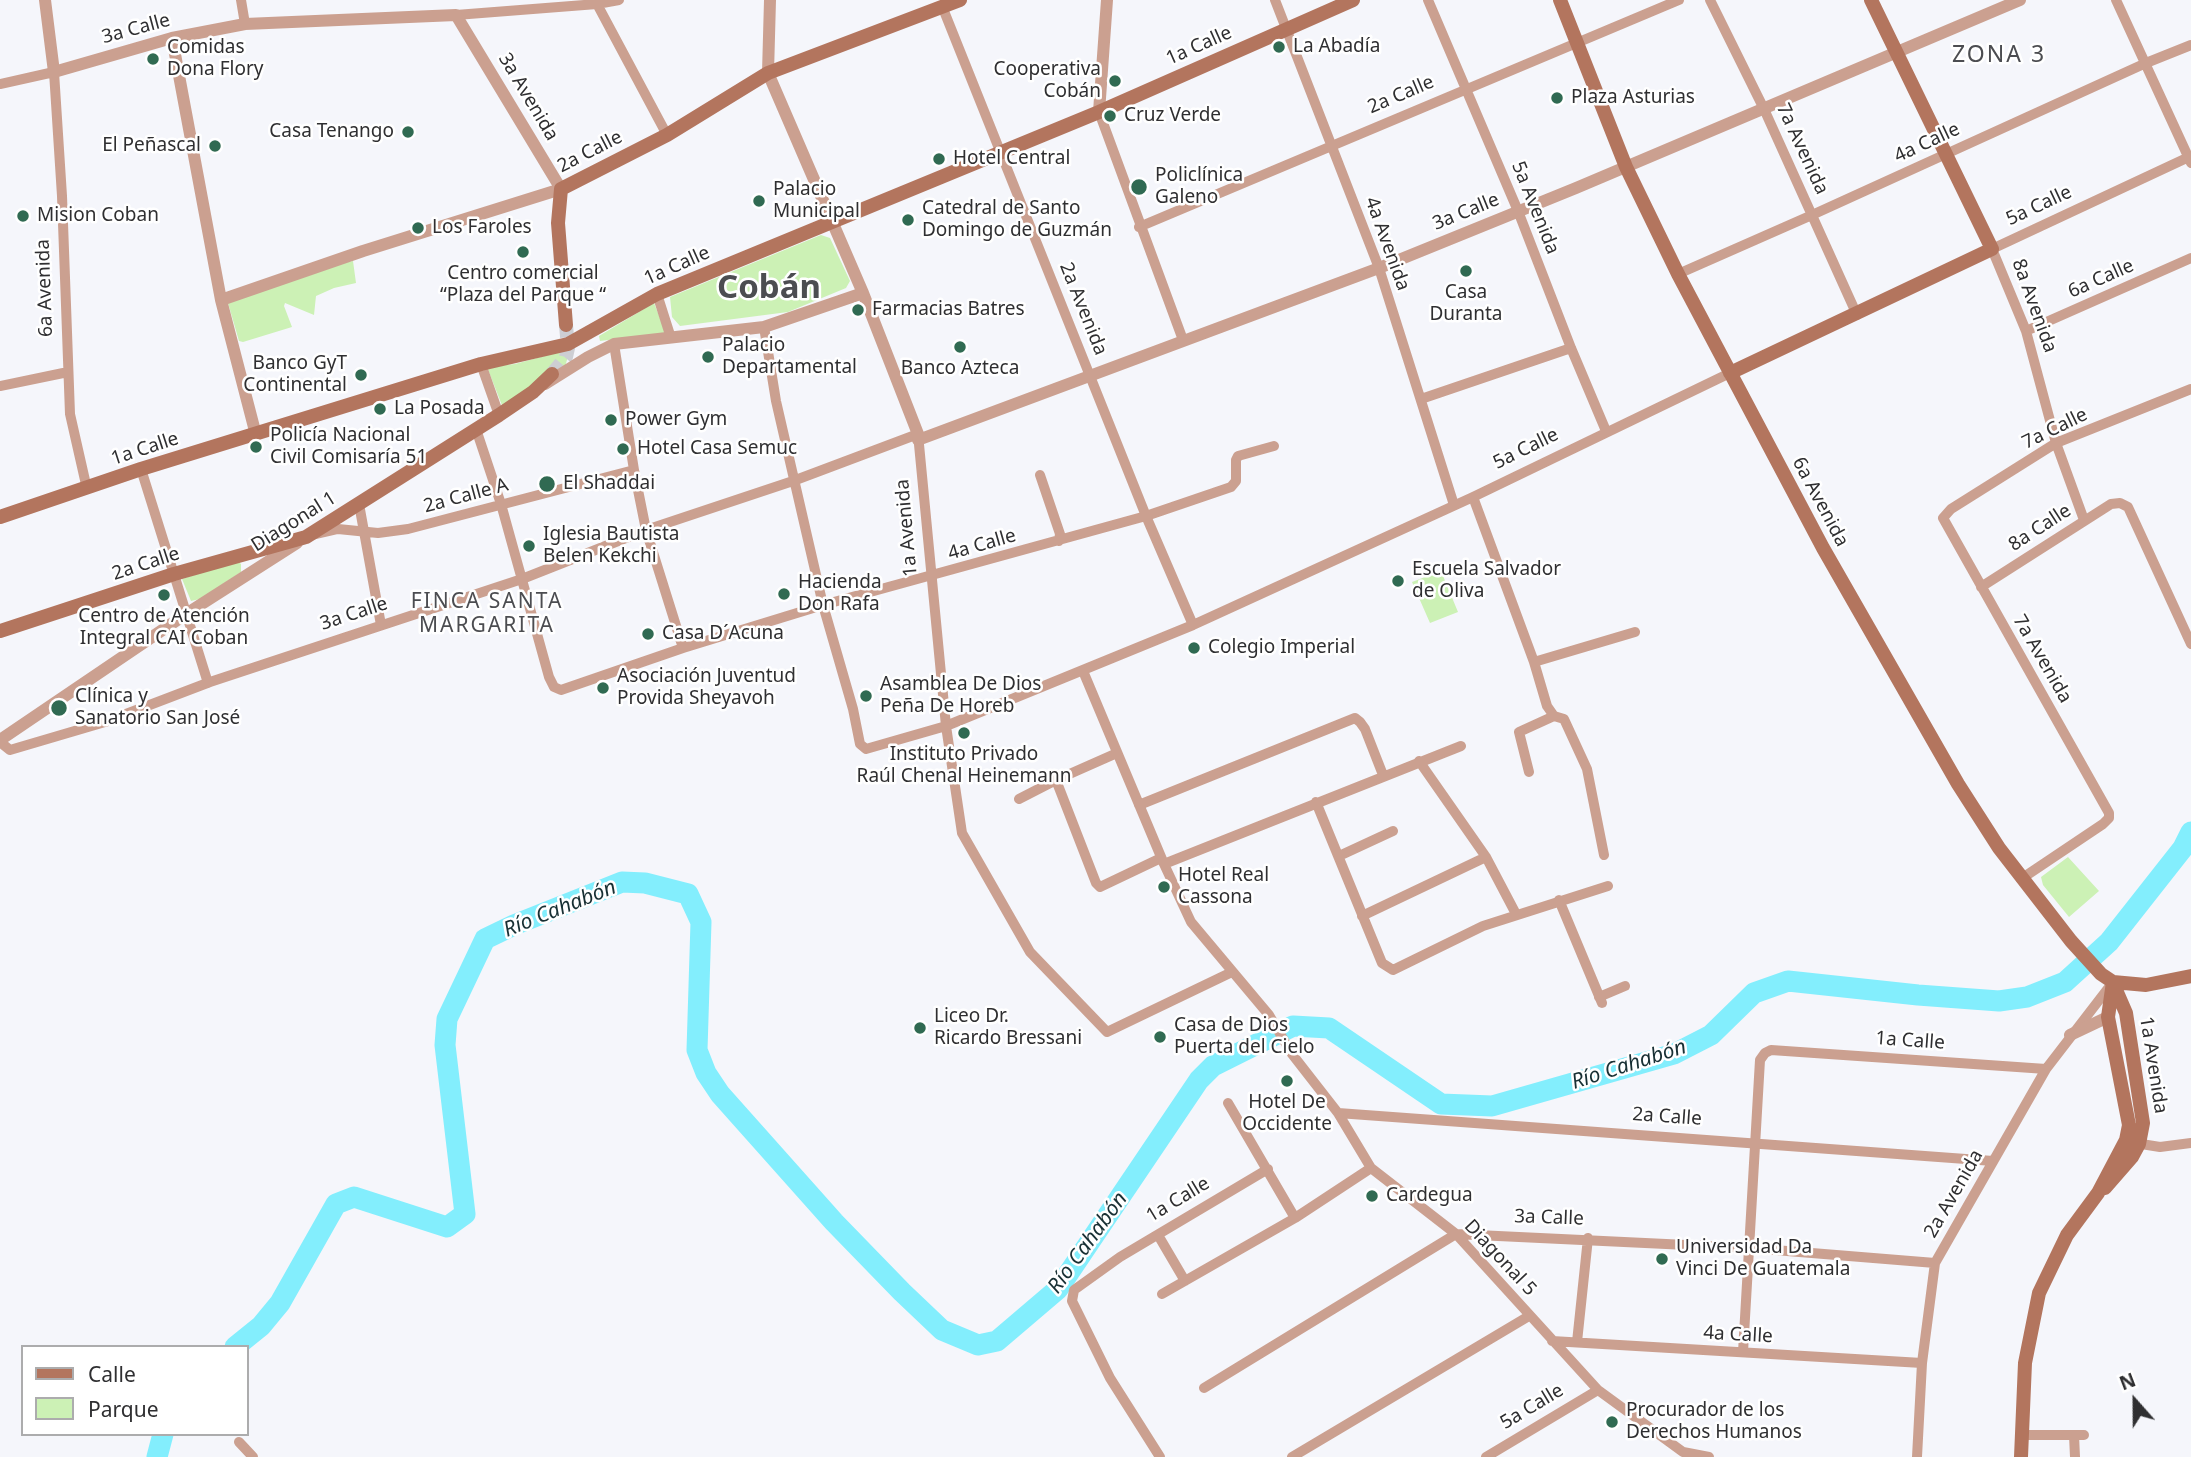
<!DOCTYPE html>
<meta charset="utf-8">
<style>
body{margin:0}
#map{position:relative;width:2191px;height:1457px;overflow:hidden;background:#f5f6fb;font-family:"Noto Sans",sans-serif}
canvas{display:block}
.legend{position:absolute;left:21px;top:1345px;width:228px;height:91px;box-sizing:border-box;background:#fff;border:2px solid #acacad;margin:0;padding:9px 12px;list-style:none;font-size:21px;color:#2f2f31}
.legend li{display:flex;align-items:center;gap:14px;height:35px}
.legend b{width:35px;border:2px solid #acacad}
.north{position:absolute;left:2100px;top:1366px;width:70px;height:70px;-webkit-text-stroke:5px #fff;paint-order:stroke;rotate:339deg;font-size:19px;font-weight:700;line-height:28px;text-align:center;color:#2f2f31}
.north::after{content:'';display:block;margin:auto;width:24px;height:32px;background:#2f2f31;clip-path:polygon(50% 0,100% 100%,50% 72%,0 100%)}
</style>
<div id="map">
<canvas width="2191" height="1457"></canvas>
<ul class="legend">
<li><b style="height:9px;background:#b3755e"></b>Calle</li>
<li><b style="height:19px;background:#ccf1b5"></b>Parque</li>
</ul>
<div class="north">N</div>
</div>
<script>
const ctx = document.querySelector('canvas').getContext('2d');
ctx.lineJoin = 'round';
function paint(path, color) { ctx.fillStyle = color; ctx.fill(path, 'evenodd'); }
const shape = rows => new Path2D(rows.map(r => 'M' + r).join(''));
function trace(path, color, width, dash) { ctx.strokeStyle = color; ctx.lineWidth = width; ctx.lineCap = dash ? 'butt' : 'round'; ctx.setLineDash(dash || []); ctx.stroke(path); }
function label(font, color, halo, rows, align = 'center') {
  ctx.font = font + ' "Noto Sans",sans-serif'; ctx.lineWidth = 5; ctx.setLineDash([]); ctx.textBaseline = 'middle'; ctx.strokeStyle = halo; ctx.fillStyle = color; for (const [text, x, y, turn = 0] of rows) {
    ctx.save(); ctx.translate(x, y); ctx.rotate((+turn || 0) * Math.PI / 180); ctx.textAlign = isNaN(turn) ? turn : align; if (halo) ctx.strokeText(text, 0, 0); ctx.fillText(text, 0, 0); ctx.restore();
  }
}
const green = shape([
 [821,235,830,238,850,281,846,288,788,312,680,326,672,317,670,297],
 [353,261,356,283,334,288,316,296,314,315,285,303,284,306,292,327,243,342,239,341,228,303,334,265],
 [654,303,666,333,600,341,599,336],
 [570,349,565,367,503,408,487,367,515,364],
 [238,561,241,564,241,572,200,599,191,601,182,579],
 [1441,571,1458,612,1430,623,1412,582],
 [2068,857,2099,891,2069,917,2043,885,2041,877]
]);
const river = shape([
 [235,1347,261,1326,280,1303,336,1204,354,1197,447,1227,465,1214,445,1045,447,1019,485,939,514,925,622,882,645,883,688,894,701,922,697,1050,706,1073,720,1094,834,1222,902,1292,942,1330,978,1345,997,1341,1058,1289,1199,1080,1213,1066,1293,1026,1329,1028,1441,1104,1492,1106,1674,1054,1711,1035,1754,993,1788,981,1918,995,1999,1001,2027,997,2065,982,2109,942,2183,848,2191,832],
 [157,1457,163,1434]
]);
const secondaryTunnel = shape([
 [552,374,566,357,568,348,566,325]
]);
const minor = shape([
 [241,0,245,24],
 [1275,0,1379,268,1454,505],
 [1428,0,1518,211,1571,348,1606,431],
 [1710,0,1764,109,1857,315],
 [2116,0,2191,163],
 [597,4,667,135],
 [942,6,1146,516,1193,625],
 [456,15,597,4,619,0],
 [0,84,54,72,62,196,70,414,87,489],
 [1099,112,1183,340],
 [1139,227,1679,0],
 [1678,274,1812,215,2146,63,2191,45],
 [657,294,671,338],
 [764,327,776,401,823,605,853,709,860,744,866,749,946,726,1193,625,1473,497,1730,373],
 [2026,331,2191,258],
 [614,344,634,470,646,530,683,648],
 [481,364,499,415],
 [0,386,68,372],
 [1421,399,1571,348],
 [476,429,501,504,549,677,554,687,561,690,683,648,823,605,1146,516,1231,487,1236,481,1236,460,1238,456,1274,446],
 [141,469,208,683],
 [1040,475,1060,534,1059,541],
 [1473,497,1534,662,1547,706,1554,716,1564,719,1587,769,1604,855],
 [359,504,381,625],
 [2084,520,2056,443,2026,331,1992,249,2191,156],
 [312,535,338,529,378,533,408,529,634,470],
 [1981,587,2111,504,2120,503,2128,507,2191,644],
 [1534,662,1635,632],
 [1083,671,1164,864,1191,922,1269,1015,1292,1054,1338,1113,1371,1168,1456,1234,1598,1390,1683,1452,1709,1457],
 [0,742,10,750,105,722,210,682,522,579,646,530,793,481,918,434,946,726,962,833,1030,952,1107,1032,1232,972],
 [1117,753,1056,780,1096,883,1100,887,1161,858],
 [1419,761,1486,857,1516,914],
 [1529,772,1519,732,1554,716],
 [1019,799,1056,780],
 [1316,802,1382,963,1393,970,1483,926,1608,886],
 [1139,805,1355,718,1360,722,1365,729,1383,775],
 [1339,856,1393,831],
 [1164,864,1461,746],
 [2021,879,2103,824,2109,818,2109,813,1943,518,1951,509,2056,443,2191,389],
 [1559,900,1602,1003],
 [1362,916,1486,857],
 [1599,997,1625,986],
 [1228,1103,1295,1218],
 [1338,1113,1993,1161],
 [2135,1143,2160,1147,2191,1143],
 [1158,1235,1185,1281],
 [1162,1294,1295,1218,1371,1168],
 [1552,1341,1922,1363],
 [1577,1342,1588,1238],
 [1743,1352,1760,1060,1765,1053,1771,1050,2046,1069],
 [1204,1388,1456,1234,1750,1248,1935,1263],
 [2022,1435,2084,1435],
 [2074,1435,2075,1457],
 [239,1442,253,1457],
 [1160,1457,1110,1378,1072,1301,1074,1290,1120,1257,1268,1169],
 [1292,1457,1529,1316],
 [1486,1457,1598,1390],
 [1917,1457,1922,1363,1935,1263,2046,1069,2113,982]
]);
const tertiary = shape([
 [45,0,54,72,172,38,245,24,456,15,561,189,363,251,221,300],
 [770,0,768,73,863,293,918,434],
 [172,38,221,300,256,435],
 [1099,112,1107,0],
 [545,384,588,357,614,344,764,327,863,293],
 [918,440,1379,268,1576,188,2020,0],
 [0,740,186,614,297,543],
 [2070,1035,2108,1017]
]);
const secondary = shape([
 [1560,0,1626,167,1678,274,1823,548,1958,784,1999,848,2071,941,2101,974,2113,982,2146,985,2191,976],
 [566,325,558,223,561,189,667,135,768,73,960,0],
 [1730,373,1992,249,1871,0],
 [0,517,141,469,481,364,568,344,657,294,1099,112,1353,0],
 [0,631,174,574,306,537,499,415,533,392,552,374],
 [2105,1188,2132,1157,2139,1144,2143,1123,2126,1013,2113,983],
 [2021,1457,2025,1363,2039,1293,2067,1235,2098,1193,2126,1140,2129,1125,2108,1017,2113,982]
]);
const markers = [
 [1279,47,7,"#306a52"],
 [153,59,7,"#306a52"],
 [1115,81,7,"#306a52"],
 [1557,98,7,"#306a52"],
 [1110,116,7,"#306a52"],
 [408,132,7,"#306a52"],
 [215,146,7,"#306a52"],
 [939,159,7,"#306a52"],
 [1139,187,9,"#306a52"],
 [759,201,7,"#306a52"],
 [23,216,7,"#306a52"],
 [908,220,7,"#306a52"],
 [418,228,7,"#306a52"],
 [523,252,7,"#306a52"],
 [1466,271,7,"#306a52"],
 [858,310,7,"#306a52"],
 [960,347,7,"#306a52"],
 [708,357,7,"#306a52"],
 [361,375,7,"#306a52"],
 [380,409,7,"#306a52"],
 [611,420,7,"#306a52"],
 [256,447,7,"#306a52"],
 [623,449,7,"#306a52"],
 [547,484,9,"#306a52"],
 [529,546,7,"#306a52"],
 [1398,581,7,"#306a52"],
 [784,594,7,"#306a52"],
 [164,595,7,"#306a52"],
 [648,634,7,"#306a52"],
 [1194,648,7,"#306a52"],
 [603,688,7,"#306a52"],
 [866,696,7,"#306a52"],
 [59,708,9,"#306a52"],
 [964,733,7,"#306a52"],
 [1164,887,7,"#306a52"],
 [920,1028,7,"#306a52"],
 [1160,1037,7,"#306a52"],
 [1287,1081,7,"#306a52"],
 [1372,1196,7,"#306a52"],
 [1662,1259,7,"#306a52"],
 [1612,1422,7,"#306a52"]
];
const streetNames = [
 ["3a Calle",136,29,-15],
 ["1a Calle",1199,46,-24],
 ["2a Calle",1401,95,-23],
 ["3a Avenida",528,97,59],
 ["4a Calle",1927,143,-25],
 ["7a Avenida",1802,149,65],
 ["2a Calle",590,152,-27],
 ["5a Calle",2039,206,-25],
 ["5a Avenida",1535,208,68],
 ["3a Calle",1466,212,-22],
 ["4a Avenida",1387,244,70],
 ["1a Calle",677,266,-24],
 ["6a Calle",2101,279,-24],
 ["6a Avenida",45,288,-92],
 ["8a Avenida",2034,306,70],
 ["2a Avenida",1083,309,68],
 ["7a Calle",2055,429,-26],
 ["1a Calle",145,449,-18],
 ["5a Calle",1526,449,-26],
 ["2a Calle A",466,496,-15],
 ["6a Avenida",1820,502,62],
 ["Diagonal 1",294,522,-32],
 ["1a Avenida",907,528,-95],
 ["8a Calle",2040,528,-33],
 ["4a Calle",982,545,-16],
 ["2a Calle",146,564,-18],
 ["3a Calle",354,614,-18],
 ["7a Avenida",2042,659,60],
 ["1a Calle",1910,1041,4],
 ["1a Avenida",2153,1065,81],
 ["2a Calle",1667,1117,4],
 ["2a Avenida",1954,1194,-60],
 ["1a Calle",1178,1200,-31],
 ["3a Calle",1549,1218,2],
 ["Diagonal 5",1500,1258,47],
 ["4a Calle",1738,1335,3],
 ["5a Calle",1532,1407,-31]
];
const poiNames = [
 ["La Abadía",1293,47],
 ["Comidas",167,48],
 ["Dona Flory",167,70],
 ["Cooperativa",1101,70,"right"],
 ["Cobán",1101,92,"right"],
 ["Plaza Asturias",1571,98],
 ["Cruz Verde",1124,116],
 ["Casa Tenango",394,132,"right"],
 ["El Peñascal",201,146,"right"],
 ["Hotel Central",953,159],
 ["Policlínica",1155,176],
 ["Galeno",1155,198],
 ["Palacio",773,190],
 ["Municipal",773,212],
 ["Catedral de Santo",922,209],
 ["Domingo de Guzmán",922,231],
 ["Mision Coban",37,216],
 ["Los Faroles",432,228],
 ["Centro comercial",523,274,"center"],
 ["“Plaza del Parque “",523,296,"center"],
 ["Casa",1466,293,"center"],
 ["Duranta",1466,315,"center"],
 ["Farmacias Batres",872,310],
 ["Palacio",722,346],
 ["Departamental",722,368],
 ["Banco GyT",347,364,"right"],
 ["Continental",347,386,"right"],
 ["Banco Azteca",960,369,"center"],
 ["La Posada",394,409],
 ["Power Gym",625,420],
 ["Policía Nacional",270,436],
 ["Civil Comisaría 51",270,458],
 ["Hotel Casa Semuc",637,449],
 ["El Shaddai",563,484],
 ["Iglesia Bautista",543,535],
 ["Belen Kekchi",543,557],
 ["Escuela Salvador",1412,570],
 ["de Oliva",1412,592],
 ["Hacienda",798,583],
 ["Don Rafa",798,605],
 ["Centro de Atención",164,617,"center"],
 ["Integral CAI Coban",164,639,"center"],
 ["Casa D´Acuna",662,634],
 ["Colegio Imperial",1208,648],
 ["Asociación Juventud",617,677],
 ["Provida Sheyavoh",617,699],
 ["Asamblea De Dios",880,685],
 ["Peña De Horeb",880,707],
 ["Clínica y",75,697],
 ["Sanatorio San José",75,719],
 ["Instituto Privado",964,755,"center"],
 ["Raúl Chenal Heinemann",964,777,"center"],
 ["Hotel Real",1178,876],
 ["Cassona",1178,898],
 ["Liceo Dr.",934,1017],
 ["Ricardo Bressani",934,1039],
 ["Casa de Dios",1174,1026],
 ["Puerta del Cielo",1174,1048],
 ["Hotel De",1287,1103,"center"],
 ["Occidente",1287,1125,"center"],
 ["Cardegua",1386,1196],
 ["Universidad Da",1676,1248],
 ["Vinci De Guatemala",1676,1270],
 ["Procurador de los",1626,1411],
 ["Derechos Humanos",1626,1433]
];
const neighbourhoodNames = [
 ["FINCA SANTA",487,602],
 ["MARGARITA",487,626]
];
const waterNames = [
 ["Río Cahabón",560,909,-22],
 ["Río Cahabón",1629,1065,-18],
 ["Río Cahabón",1088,1243,-54]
];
const quarterNames = [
 ["ZONA 3",1999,55]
];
const townNames = [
 ["Cobán",769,289]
];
paint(green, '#ccf1b5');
trace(river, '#83eefd', 21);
trace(secondaryTunnel, '#cdced3', 14, [14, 7]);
trace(minor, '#cba090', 10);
trace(tertiary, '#cba090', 12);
trace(secondary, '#b3755e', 14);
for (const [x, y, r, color] of markers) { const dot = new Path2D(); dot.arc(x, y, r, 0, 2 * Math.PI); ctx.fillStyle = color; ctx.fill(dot); trace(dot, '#fff', 2.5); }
label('19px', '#2f2f31', '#fff', streetNames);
label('19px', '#2f2f31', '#fff', poiNames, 'left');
ctx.letterSpacing = '2px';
label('21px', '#4c4d51', '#fff', neighbourhoodNames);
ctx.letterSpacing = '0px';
label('italic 21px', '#183034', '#fff', waterNames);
ctx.letterSpacing = '2px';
label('23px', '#4c4d51', '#fff', quarterNames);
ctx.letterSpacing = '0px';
label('bold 33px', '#4c4d51', '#fff', townNames);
</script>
